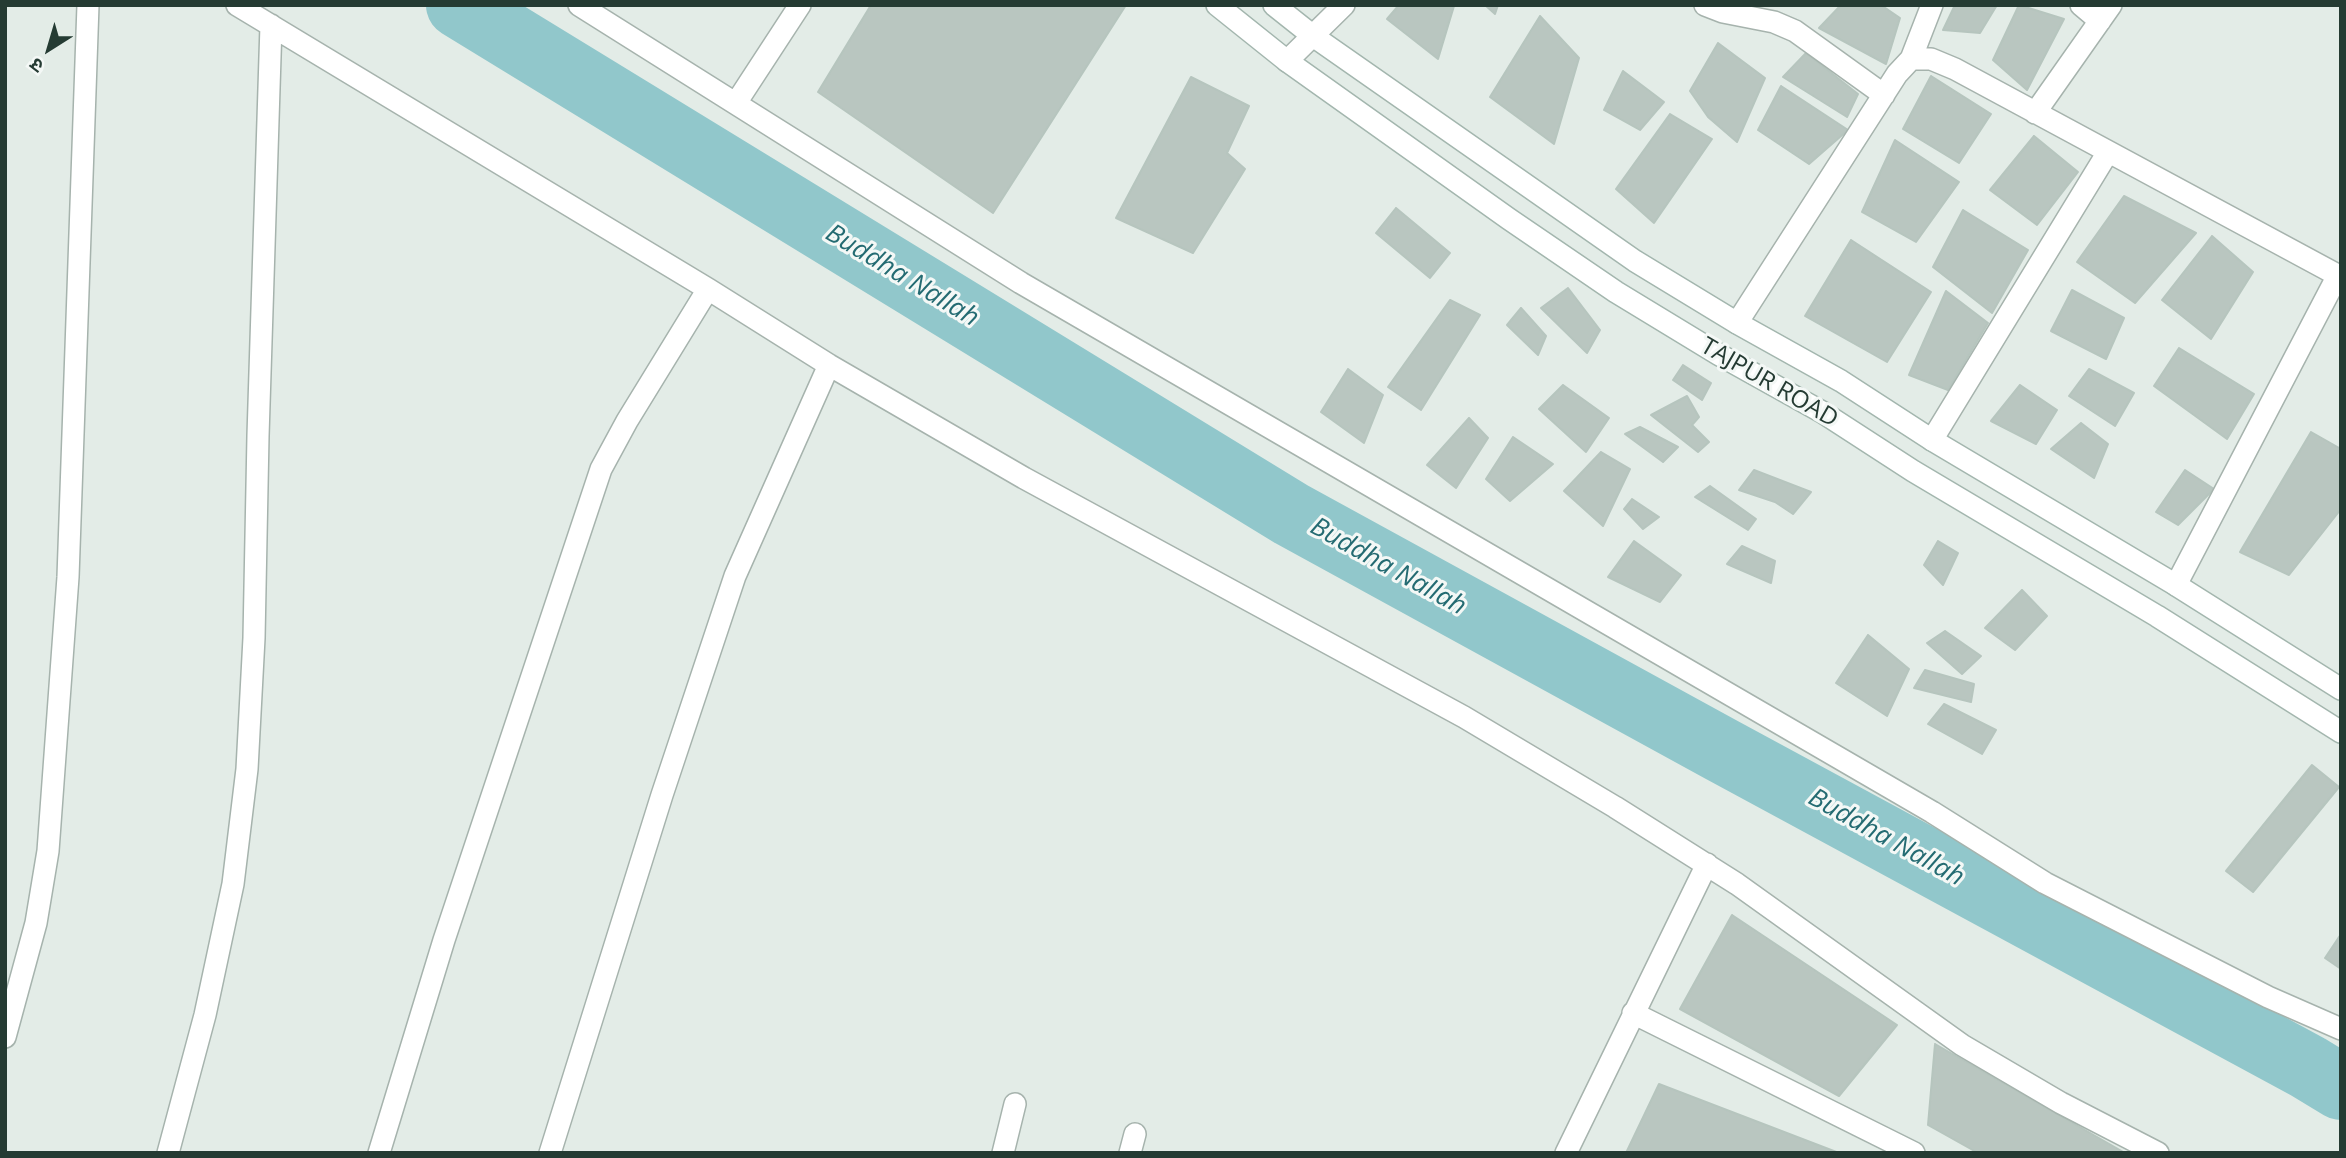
<!DOCTYPE html>
<meta charset="utf-8">
<style>
body{margin:0}
#map{position:relative;width:2346px;height:1158px;overflow:hidden;background:#e3ece7;font-family:"Open Sans","Noto Sans Devanagari",sans-serif}
canvas{display:block}
.frame{position:absolute;inset:0;border:7px solid #253b33;pointer-events:none}
.north{position:absolute;left:14px;top:14px;width:70px;height:70px;-webkit-text-stroke:5px #f4f8f6;paint-order:stroke;rotate:217deg;font-size:19px;font-weight:700;line-height:28px;text-align:center;color:#253b33}
.north::after{content:'';display:block;margin:auto;width:24px;height:32px;background:#253b33;clip-path:polygon(50% 0,100% 100%,50% 72%,0 100%)}
</style>
<div id="map">
<canvas width="2346" height="1158"></canvas>
<div class="frame"></div>
<div class="north">उ</div>
</div>
<script>
const ctx = document.querySelector('canvas').getContext('2d');
ctx.lineJoin = 'round';
const shape = rows => new Path2D(rows.map(r => 'M' + r).join(''));
function trace(path, color, width, dash) { ctx.strokeStyle = color; ctx.lineWidth = width; ctx.lineCap = dash ? 'butt' : 'round'; ctx.setLineDash(dash || []); ctx.stroke(path); }
function paint(path, color) { ctx.fillStyle = color; ctx.fill(path, 'evenodd'); }
function label(font, color, halo, rows, align = 'center') {
  ctx.font = font + ' "Open Sans",sans-serif'; ctx.lineWidth = 6; ctx.setLineDash([]); ctx.textBaseline = 'middle'; ctx.strokeStyle = halo; ctx.fillStyle = color; for (const [text, x, y, turn = 0] of rows) {
    ctx.save(); ctx.translate(x, y); ctx.rotate((+turn || 0) * Math.PI / 180); ctx.textAlign = isNaN(turn) ? turn : align; if (halo) ctx.strokeText(text, 0, 0); ctx.fillText(text, 0, 0); ctx.restore();
  }
}
const river = shape([
 [459,5,1291,514,1720,749,2308,1067,2341,1087]
]);
const building = shape([
 [871,5,1126,5,993,213,818,92,871,5],
 [1399,5,1454,6,1438,59,1387,19,1399,5],
 [1485,5,1498,5,1495,14,1485,5],
 [1841,5,1881,5,1900,18,1886,64,1819,28,1841,5],
 [1955,5,1997,5,1980,33,1943,30,1955,5],
 [2019,5,2064,19,2027,90,1993,60,2019,5],
 [1540,16,1579,58,1554,144,1490,97,1540,16],
 [1718,43,1765,78,1737,142,1708,117,1690,91,1718,43],
 [1806,53,1858,94,1847,117,1783,77,1806,53],
 [1623,71,1664,102,1640,130,1604,110,1623,71],
 [1931,76,1991,114,1959,163,1903,129,1931,76],
 [1191,77,1249,106,1227,153,1245,169,1193,253,1116,218,1191,77],
 [1781,86,1848,130,1809,164,1758,130,1781,86],
 [1670,114,1712,139,1654,223,1616,189,1670,114],
 [2034,136,2078,172,2037,225,1990,190,2034,136],
 [1895,140,1959,182,1916,242,1862,212,1895,140],
 [2124,196,2196,233,2135,303,2077,262,2124,196],
 [1396,208,1450,253,1430,278,1376,233,1396,208],
 [1963,210,2028,250,1992,313,1933,267,1963,210],
 [2212,236,2253,272,2211,339,2162,300,2212,236],
 [1851,240,1931,292,1887,362,1805,316,1851,240],
 [1568,288,1600,330,1587,353,1541,308,1568,288],
 [2072,290,2124,318,2106,359,2051,331,2072,290],
 [1946,291,1988,323,1948,390,1909,375,1946,291],
 [1450,300,1480,315,1421,410,1388,387,1450,300],
 [1521,308,1546,336,1538,355,1507,325,1521,308],
 [2179,348,2254,394,2227,439,2154,386,2179,348],
 [1683,365,1711,383,1702,400,1673,380,1683,365],
 [1348,369,1383,395,1364,443,1321,412,1348,369],
 [2089,369,2134,393,2115,426,2069,396,2089,369],
 [1563,385,1609,418,1586,452,1539,409,1563,385],
 [2020,385,2057,410,2036,444,1991,421,2020,385],
 [1687,396,1699,417,1692,425,1709,442,1698,452,1651,415,1687,396],
 [1469,418,1488,438,1456,488,1427,465,1469,418],
 [2081,423,2108,444,2094,478,2051,449,2081,423],
 [1640,427,1678,447,1663,462,1625,434,1640,427],
 [2311,432,2341,449,2341,509,2289,575,2240,552,2311,432],
 [1513,437,1553,464,1510,501,1486,479,1513,437],
 [1601,452,1630,469,1603,526,1564,491,1601,452],
 [1754,470,1811,492,1793,514,1775,502,1739,490,1754,470],
 [2185,470,2214,489,2178,525,2156,512,2185,470],
 [1710,486,1756,519,1748,530,1695,497,1710,486],
 [1632,499,1659,517,1643,529,1624,509,1632,499],
 [1634,541,1681,575,1660,602,1608,577,1634,541],
 [1938,541,1958,553,1943,585,1924,565,1938,541],
 [1742,546,1775,561,1771,583,1727,564,1742,546],
 [2022,590,2047,616,2015,650,1985,628,2022,590],
 [1945,631,1981,656,1962,674,1927,643,1945,631],
 [1868,635,1909,669,1887,716,1836,683,1868,635],
 [1925,670,1974,684,1971,702,1914,688,1925,670],
 [1944,704,1996,730,1982,754,1928,724,1944,704],
 [2312,765,2339,787,2253,892,2226,871,2312,765],
 [1732,915,1897,1025,1839,1096,1680,1009,1732,915],
 [2341,934,2341,969,2325,958,2341,934],
 [1935,1044,2125,1153,1978,1153,1928,1125,1935,1044],
 [1659,1084,1839,1153,1626,1153,1659,1084]
]);
const street = shape([
 [237,5,708,289,829,365,1024,478,1464,717,1615,807,1737,884,1962,1045,2061,1103,2158,1153],
 [579,5,1021,283,1932,812,2045,883,2268,997,2341,1029],
 [1705,5,1723,12,1774,22,1795,31,1884,95],
 [2081,5,2100,21],
 [1911,59,1932,5],
 [1287,61,1344,5],
 [736,103,800,5],
 [2035,113,2111,5],
 [1737,323,1897,74,1911,59,1931,59,1955,69,2341,277],
 [1932,440,2108,152],
 [2176,585,2338,275],
 [1633,1013,1914,1153],
 [5,1037,36,923,48,851,68,577,88,5],
 [168,1153,205,1015,233,884,247,769,254,638,258,436,271,25],
 [379,1153,444,940,601,469,627,421,708,289],
 [550,1153,662,795,735,576,829,365],
 [1003,1153,1015,1104],
 [1130,1153,1135,1134],
 [1566,1153,1707,864]
]);
const secondary = shape([
 [1217,5,1287,61,1509,219,1616,292,1718,354,1822,412,1913,471,2157,616,2341,732],
 [1274,5,1313,36,1635,261,1737,323,1841,381,1932,440,2176,585,2341,689]
]);
const streetNames = [
 ["TAJPUR ROAD",1769,383,30]
];
const waterNames = [
 ["Buddha Nallah",902,276,31],
 ["Buddha Nallah",1388,567,29],
 ["Buddha Nallah",1886,838,29]
];
trace(river, '#91c7cb', 66);
paint(building, '#b9c6c0');
trace(building, '#b6c5be', 2);
trace(street, '#a6b3ad', 24);
trace(secondary, '#a3b6ae', 24);
trace(street, '#fff', 21);
trace(secondary, '#fff', 21);
label('24px', '#253b33', '#f4f8f6', streetNames);
label('italic 26px', '#246b72', '#f4f8f6', waterNames);
</script>
